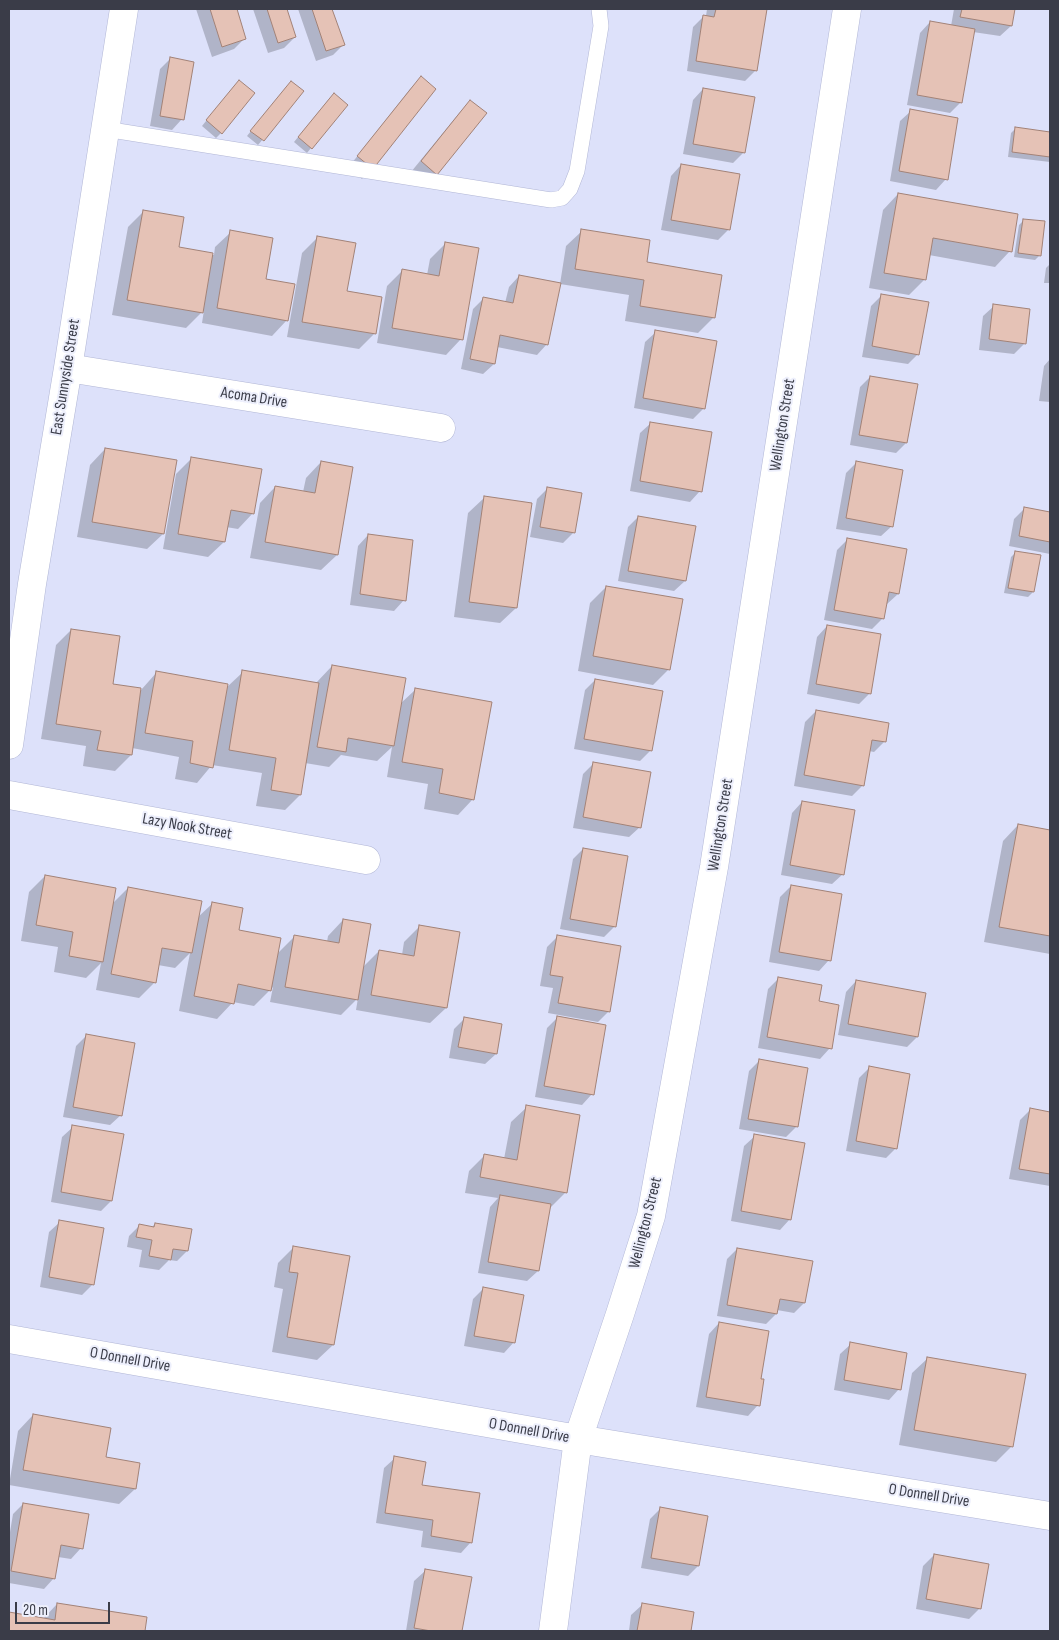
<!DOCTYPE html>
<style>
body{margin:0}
#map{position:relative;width:1059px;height:1640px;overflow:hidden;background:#dde1fa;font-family:"Sofia Sans Condensed",sans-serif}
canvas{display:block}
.frame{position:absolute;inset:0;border:10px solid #3a3c48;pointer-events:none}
.scale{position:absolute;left:15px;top:1602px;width:95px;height:22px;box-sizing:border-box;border:2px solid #3a3c48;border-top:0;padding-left:6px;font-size:15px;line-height:18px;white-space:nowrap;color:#3a3c48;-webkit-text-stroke:4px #edeffc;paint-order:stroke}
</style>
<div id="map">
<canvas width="1059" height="1640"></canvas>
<div class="frame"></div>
<div class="scale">20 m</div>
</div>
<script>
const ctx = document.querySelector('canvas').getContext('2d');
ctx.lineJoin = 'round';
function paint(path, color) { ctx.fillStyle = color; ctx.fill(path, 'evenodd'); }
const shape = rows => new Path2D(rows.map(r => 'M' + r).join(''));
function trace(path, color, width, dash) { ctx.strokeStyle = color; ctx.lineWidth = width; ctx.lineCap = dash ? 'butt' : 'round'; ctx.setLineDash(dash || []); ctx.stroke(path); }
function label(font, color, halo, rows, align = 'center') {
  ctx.font = font + ' "Sofia Sans Condensed",sans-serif'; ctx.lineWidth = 4; ctx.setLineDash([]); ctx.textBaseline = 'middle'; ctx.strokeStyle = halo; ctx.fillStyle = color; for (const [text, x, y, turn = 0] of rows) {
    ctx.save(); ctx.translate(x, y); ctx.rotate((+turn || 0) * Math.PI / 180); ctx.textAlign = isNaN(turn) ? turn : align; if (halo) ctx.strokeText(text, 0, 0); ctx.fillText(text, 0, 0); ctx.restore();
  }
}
const shadow = shape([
 [196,9,235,9,245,38,234,49,212,57],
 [253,9,286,9,295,37,284,48,268,53],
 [298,9,331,9,343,45,333,55,316,61],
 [707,9,766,9,756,70,745,81,687,71,693,27,704,16,706,16],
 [954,9,1014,9,1011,26,1000,36,973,32,961,102,950,113,907,105,920,33,930,22,951,26],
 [170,59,182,119,172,130,150,126,160,69],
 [421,78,372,168,362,179,348,168,410,89],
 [234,86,221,133,216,138,202,126],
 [286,87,303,91,258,145,247,136],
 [703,89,744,152,733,163,683,154,693,100],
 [329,99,311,148,307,153,294,142],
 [470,101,436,174,426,184,411,172,460,112],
 [911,111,946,179,936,190,890,181,900,121],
 [1016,128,1050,133,1050,162,1008,157,1011,133],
 [681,165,729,229,718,240,661,230,671,176],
 [898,194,1010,251,995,267,929,255,924,280,909,295,869,288,883,210],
 [144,211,177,248,214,255,215,247,231,232,264,280,287,320,272,336,202,323,204,310,186,328,112,315,128,227],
 [1024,220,1040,255,1035,260,1014,257,1019,225],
 [582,231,646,263,714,317,698,333,625,321,629,295,560,284,566,246],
 [318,237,346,292,381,298,374,334,359,349,287,337,302,253],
 [446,243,461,339,446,355,377,343,387,286,402,271,427,275,430,259],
 [1050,264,1050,283,1044,283,1046,268],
 [519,276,547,344,537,355,497,347,494,364,483,374,461,369,473,309,483,299,505,303,509,287],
 [882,295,918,354,908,364,862,357,871,306],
 [994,306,1029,311,1024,344,1014,354,979,350,983,316],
 [656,332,704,408,693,419,634,408,645,342],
 [1050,359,1050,402,1039,401,1044,366],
 [870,377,906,443,896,453,850,445,860,387],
 [651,423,700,491,690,502,630,491,640,433],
 [105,449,163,534,147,549,77,537,90,465],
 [192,458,253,513,238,529,226,527,224,542,208,557,163,549,176,474],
 [321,462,337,555,321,570,250,558,260,503,275,487,303,492,306,478],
 [856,463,892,526,881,536,836,529,846,473],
 [548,488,574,532,563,543,530,537,537,499],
 [484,498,516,608,500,623,454,617,468,513],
 [1025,508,1050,513,1050,554,1009,546,1014,519],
 [638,517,685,581,674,591,618,581,628,527],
 [368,535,404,600,394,611,350,605,358,546],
 [847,540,898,594,887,604,885,604,883,618,872,629,824,620,837,550],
 [1016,552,1033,592,1028,597,1004,593,1011,557],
 [606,587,669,669,653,685,578,671,590,603],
 [827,626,870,693,859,704,807,694,817,637],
 [71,630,112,685,141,690,157,672,226,688,243,672,316,683,332,666,400,704,415,690,473,799,458,815,424,809,428,784,387,777,392,747,377,761,341,755,329,767,305,763,300,795,285,810,256,806,262,773,212,765,197,783,175,779,179,757,132,748,131,755,115,771,83,766,86,746,41,739,56,645],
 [595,680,651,750,640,761,574,749,585,690],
 [816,711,888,724,884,742,874,752,869,751,863,785,852,796,794,786,805,722],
 [594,763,640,827,629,837,573,828,583,774],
 [802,802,843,874,832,884,781,875,792,813],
 [1018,825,1050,831,1050,954,984,942,1003,841],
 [583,849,615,926,604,937,560,929,573,859],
 [45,876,112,904,128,888,197,918,213,903,237,931,277,954,295,936,327,942,328,936,343,920,362,968,379,951,402,955,404,942,420,926,446,1008,430,1023,356,1010,358,998,341,1015,270,1002,273,987,254,1006,233,1002,217,1019,179,1011,190,953,175,968,158,965,154,983,139,998,96,990,101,963,86,978,54,972,58,947,21,941,29,892],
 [791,886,829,960,819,971,769,962,780,897],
 [558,936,609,1011,598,1022,548,1013,553,988,540,986,547,947],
 [779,978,817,1002,830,1048,820,1059,758,1048,768,989],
 [856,981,917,1037,907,1047,838,1035,846,992],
 [557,1018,592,1094,582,1105,535,1097,547,1028],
 [464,1019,496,1054,485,1064,449,1058,454,1029],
 [86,1036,121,1115,110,1125,63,1117,76,1046],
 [759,1061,796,1127,786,1137,739,1129,749,1071],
 [869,1068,896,1148,886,1158,846,1151,859,1078],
 [527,1107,566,1192,550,1208,538,1271,527,1281,478,1273,490,1207,498,1198,465,1193,469,1171,484,1156,504,1159,511,1122],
 [1030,1110,1050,1113,1050,1186,1009,1179,1020,1120],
 [73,1127,111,1201,101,1211,51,1202,62,1137],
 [755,1136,790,1219,780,1230,731,1221,744,1146],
 [60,1222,93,1284,82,1295,40,1287,49,1232],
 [155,1224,187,1251,177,1261,169,1260,159,1270,139,1267,142,1250,127,1247,129,1236,139,1226,151,1228],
 [294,1247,333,1345,317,1360,272,1352,283,1289,274,1287,278,1263],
 [737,1249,804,1303,794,1313,777,1310,776,1314,766,1324,717,1316,727,1259],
 [483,1289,514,1342,504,1353,464,1346,473,1299],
 [719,1323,759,1380,758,1405,748,1416,696,1407,709,1334],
 [851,1344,899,1389,889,1400,834,1390,840,1354],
 [928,1358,1012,1446,996,1462,899,1445,912,1373],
 [33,1415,105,1458,139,1464,135,1489,119,1504,9,1485,18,1431],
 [395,1458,471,1542,461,1553,421,1547,423,1531,376,1523,384,1468],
 [23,1504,81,1548,71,1559,58,1557,54,1578,44,1589,9,1583,9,1538,13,1514],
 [661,1508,707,1517,698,1566,688,1576,641,1568,650,1519],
 [934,1555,980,1608,969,1619,916,1609,923,1566],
 [425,1571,470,1578,461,1631,406,1631,414,1581],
 [57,1604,145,1618,143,1631,9,1631,9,1614,43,1619],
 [642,1605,693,1613,690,1631,629,1631,631,1615]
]);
const building = shape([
 [210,9,237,9,246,39,222,47,210,9],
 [267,9,287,9,296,37,278,43,267,9],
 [312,9,332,9,345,45,326,51,312,9],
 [716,9,767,9,757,71,696,61,703,15,714,17,716,9],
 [962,9,1015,9,1012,26,960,17,962,9],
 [930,21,975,29,962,103,917,95,930,21],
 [170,57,194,62,184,120,160,116,170,57],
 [421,76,436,89,373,169,357,156,421,76],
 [239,80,255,93,222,134,206,120,239,80],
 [291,81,304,91,264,141,250,131,291,81],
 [703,88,755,97,745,153,693,144,703,88],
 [334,93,348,105,312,149,298,137,334,93],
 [470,100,487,113,437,175,421,161,470,100],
 [910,109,958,118,948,180,899,171,910,109],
 [1015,127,1050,132,1050,157,1012,152,1015,127],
 [681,164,740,174,730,230,671,220,681,164],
 [898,193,1018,214,1012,252,933,238,926,280,884,273,898,193],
 [143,210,184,217,179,247,213,253,203,313,127,300,143,210],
 [1023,219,1045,221,1041,256,1018,253,1023,219],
 [581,229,650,240,647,262,722,275,715,318,640,306,644,280,575,269,581,229],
 [230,230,273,238,266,279,295,284,288,321,217,308,230,230],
 [317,236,356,243,347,291,382,297,376,334,302,322,317,236],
 [445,242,479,248,463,340,392,328,402,269,439,276,445,242],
 [519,275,561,283,548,345,500,335,495,364,470,359,483,297,513,303,519,275],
 [881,294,929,302,919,355,872,346,881,294],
 [993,304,1030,309,1026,344,989,339,993,304],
 [655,330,717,341,705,409,643,398,655,330],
 [870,376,918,384,907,443,859,435,870,376],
 [650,422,712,432,702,492,640,481,650,422],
 [105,448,177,460,164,534,92,522,105,448],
 [191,457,262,469,254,514,231,510,225,542,178,534,191,457],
 [321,461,353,467,338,555,265,542,275,486,315,493,321,461],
 [856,461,903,470,893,527,846,518,856,461],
 [547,487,582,493,575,533,540,527,547,487],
 [484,496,532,503,517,608,469,602,484,496],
 [1024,507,1050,512,1050,542,1019,536,1024,507],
 [638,516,696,526,686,581,628,571,638,516],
 [368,534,413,540,406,601,360,594,368,534],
 [847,538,907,549,899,594,889,592,884,619,834,610,847,538],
 [1015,551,1041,555,1034,592,1008,588,1015,551],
 [606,586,683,599,670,670,593,656,606,586],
 [827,625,881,634,871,694,816,684,827,625],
 [71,629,120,636,113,684,141,688,132,755,97,750,101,731,56,724,71,629],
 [332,665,406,678,394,746,348,738,346,752,317,747,332,665],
 [242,670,319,683,301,795,271,790,276,758,229,750,242,670],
 [156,671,228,684,213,768,190,763,193,741,145,733,156,671],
 [595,679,663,691,652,751,584,739,595,679],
 [415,688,492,702,474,800,439,793,443,769,402,762,415,688],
 [816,710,889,723,886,742,872,740,864,786,804,775,816,710],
 [593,762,651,772,641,828,583,817,593,762],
 [802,801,855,810,844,875,790,865,802,801],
 [1018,824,1050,830,1050,936,999,927,1018,824],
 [583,848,628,856,616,927,570,919,583,848],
 [45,875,116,888,103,962,69,956,73,932,36,925,45,875],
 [791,885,842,894,831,961,779,952,791,885],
 [128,887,202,901,192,953,162,948,156,983,111,974,128,887],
 [212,902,243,908,239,930,281,938,271,991,238,984,234,1004,194,996,212,902],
 [343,919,371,924,358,1000,285,987,294,935,339,943,343,919],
 [419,925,460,932,447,1008,371,995,379,950,414,956,419,925],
 [557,935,621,946,610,1012,558,1003,563,977,550,975,557,935],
 [778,977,822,985,819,1001,839,1005,832,1049,767,1037,778,977],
 [856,980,926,993,918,1037,848,1024,856,980],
 [557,1016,606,1025,594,1095,544,1086,557,1016],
 [464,1017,502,1024,497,1054,458,1047,464,1017],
 [86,1034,135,1043,122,1116,73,1107,86,1034],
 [759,1059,808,1068,798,1127,748,1119,759,1059],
 [869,1066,910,1074,897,1149,856,1141,869,1066],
 [526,1105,580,1115,567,1193,480,1177,484,1154,517,1160,526,1105],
 [1030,1108,1050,1112,1050,1174,1019,1169,1030,1108],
 [72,1125,124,1134,112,1201,61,1192,72,1125],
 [754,1134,805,1143,791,1220,741,1211,754,1134],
 [500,1195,551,1204,539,1271,488,1262,500,1195],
 [59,1220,104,1228,94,1285,49,1277,59,1220],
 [155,1223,192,1229,188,1251,173,1249,171,1260,149,1256,152,1240,136,1237,139,1224,154,1227,155,1223],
 [293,1246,350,1256,334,1345,287,1337,298,1273,289,1272,293,1246],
 [737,1248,813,1261,805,1303,780,1299,777,1314,727,1305,737,1248],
 [483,1287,524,1295,515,1343,474,1336,483,1287],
 [719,1322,769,1331,761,1379,764,1379,760,1406,706,1397,719,1322],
 [850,1342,907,1353,901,1390,844,1380,850,1342],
 [927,1357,1026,1374,1013,1447,914,1430,927,1357],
 [33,1414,111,1428,106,1457,140,1463,136,1489,23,1470,33,1414],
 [394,1456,426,1462,422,1485,480,1493,472,1543,431,1536,433,1520,385,1513,394,1456],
 [23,1503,89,1514,83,1549,61,1545,55,1579,11,1571,23,1503],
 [660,1507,708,1516,699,1566,651,1558,660,1507],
 [934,1554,989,1564,981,1609,926,1599,934,1554],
 [425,1569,472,1577,462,1631,431,1631,414,1628,425,1569],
 [57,1603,147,1617,145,1631,9,1631,9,1612,55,1620,57,1603],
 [642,1603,694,1612,691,1631,637,1631,642,1603]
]);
const lane = shape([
 [105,129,551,200,562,198,570,189,577,171,601,26,599,9]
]);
const street = shape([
 [68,368,441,428],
 [9,745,32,584,68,368,124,9],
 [9,795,366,860],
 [9,1339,578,1439,1050,1516],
 [553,1631,578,1439,620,1314,651,1216,714,867,847,9]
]);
const streetNames = [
 ["East Sunnyside Street",66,377,-81],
 ["Acoma Drive",254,398,9],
 ["Wellington Street",783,425,-81],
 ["Wellington Street",721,825,-81],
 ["Lazy Nook Street",187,827,10],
 ["Wellington Street",646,1223,-76],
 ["O Donnell Drive",130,1360,10],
 ["O Donnell Drive",529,1431,10],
 ["O Donnell Drive",929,1496,9]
];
paint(shadow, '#0003');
paint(building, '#e5c2b6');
trace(building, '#a28277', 1);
trace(lane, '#b1b6d5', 16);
trace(street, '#b1b6d5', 29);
trace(lane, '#fff', 15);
trace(street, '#fff', 28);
label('16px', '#3a3c48', '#edeffc', streetNames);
</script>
